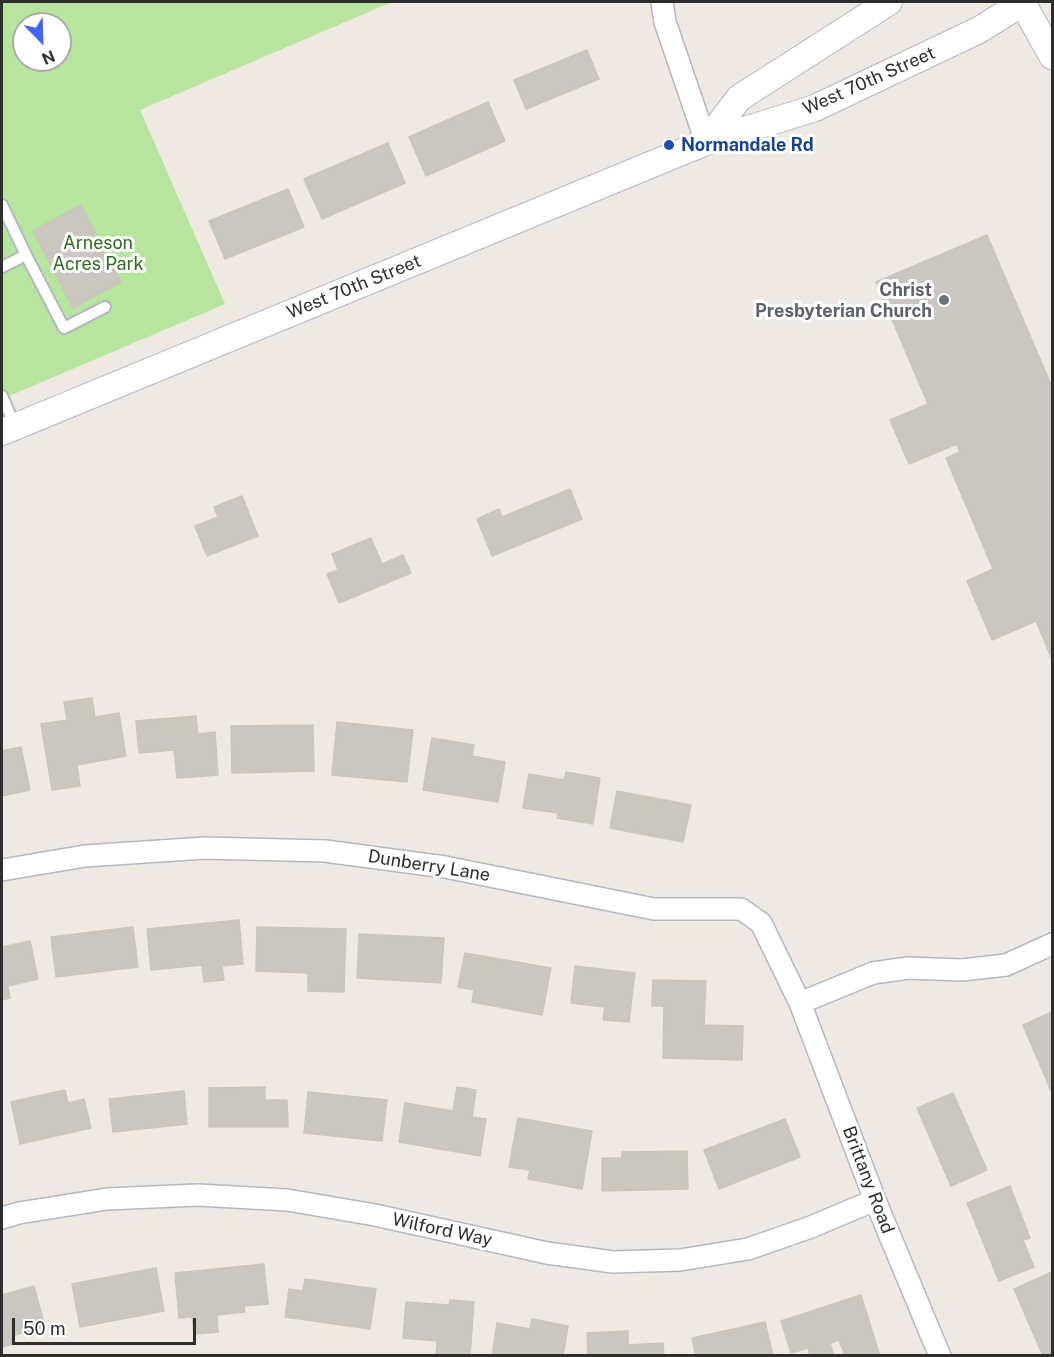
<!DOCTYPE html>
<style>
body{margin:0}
#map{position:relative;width:1054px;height:1357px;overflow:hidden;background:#efe9e1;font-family:"Public Sans",sans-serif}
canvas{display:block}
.frame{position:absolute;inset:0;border:3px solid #2e2e2e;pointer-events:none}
.north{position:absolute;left:12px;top:12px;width:60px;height:60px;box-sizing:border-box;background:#fff;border:2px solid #ababab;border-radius:50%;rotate:157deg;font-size:16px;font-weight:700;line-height:24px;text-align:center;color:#2e2e2e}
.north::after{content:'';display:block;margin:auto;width:21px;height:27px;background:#4264fb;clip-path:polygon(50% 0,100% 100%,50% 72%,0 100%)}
.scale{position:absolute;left:12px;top:1318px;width:184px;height:27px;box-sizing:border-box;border:3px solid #2e2e2e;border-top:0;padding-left:8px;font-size:18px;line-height:21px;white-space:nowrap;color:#2e2e2e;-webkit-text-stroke:4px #fff;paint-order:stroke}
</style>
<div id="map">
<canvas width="1054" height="1357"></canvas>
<div class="frame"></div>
<div class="north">N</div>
<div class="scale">50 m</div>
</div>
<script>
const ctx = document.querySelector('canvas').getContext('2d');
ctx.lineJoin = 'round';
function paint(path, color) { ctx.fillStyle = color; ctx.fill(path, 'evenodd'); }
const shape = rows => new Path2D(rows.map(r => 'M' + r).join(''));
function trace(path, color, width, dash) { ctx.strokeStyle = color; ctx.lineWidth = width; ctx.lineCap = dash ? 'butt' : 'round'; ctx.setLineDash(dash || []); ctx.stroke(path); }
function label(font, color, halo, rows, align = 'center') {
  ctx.font = font + ' "Public Sans",sans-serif'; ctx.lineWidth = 6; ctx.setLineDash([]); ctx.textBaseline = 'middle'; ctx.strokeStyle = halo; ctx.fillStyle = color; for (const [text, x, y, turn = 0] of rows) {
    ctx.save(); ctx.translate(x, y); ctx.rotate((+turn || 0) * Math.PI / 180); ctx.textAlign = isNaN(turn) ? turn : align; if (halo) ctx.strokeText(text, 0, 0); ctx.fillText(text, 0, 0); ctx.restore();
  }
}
const green = shape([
 [2,2,392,2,140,110,225,304,2,399],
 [24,24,60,24,60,60,24,60]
]);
const building = shape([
 [587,50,599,79,526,109,514,80,587,50],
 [488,102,505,141,426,176,409,137,488,102],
 [388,143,405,183,322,219,304,179,388,143],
 [288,189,304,227,225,259,209,221,288,189],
 [81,205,121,282,73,308,33,231,81,205],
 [987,235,1052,387,1051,657,1036,621,992,640,967,581,993,569,946,458,960,452,957,444,909,464,890,420,928,404,876,282,987,235],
 [570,489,582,519,492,556,477,519,499,509,502,517,570,489],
 [242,496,258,536,207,556,195,526,218,517,214,507,242,496],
 [371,538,382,564,403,555,411,573,339,603,327,574,338,570,332,554,371,538],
 [92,698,95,717,119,713,126,756,77,765,80,786,52,790,41,724,67,720,64,702,92,698],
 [196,716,198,734,215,732,218,775,177,778,174,750,139,753,136,721,196,716],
 [337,722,413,730,407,782,332,775,337,722],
 [313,725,314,771,232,773,231,726,313,725],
 [432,738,474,745,472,756,505,762,498,802,423,790,432,738],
 [21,747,30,790,2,796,2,751,21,747],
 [566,772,600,778,593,824,557,818,558,813,523,808,529,774,564,780,566,772],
 [617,791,691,805,683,842,610,828,617,791],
 [239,920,243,964,222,966,224,980,204,982,202,965,151,970,147,929,239,920],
 [133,927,138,967,56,977,51,937,133,927],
 [257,927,346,929,344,992,308,991,308,973,256,971,257,927],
 [359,934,444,938,441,983,357,978,359,934],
 [30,941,38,979,8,986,10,998,2,1000,2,947,30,941],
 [465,953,551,968,542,1015,472,1002,474,990,458,987,465,953],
 [575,966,635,973,629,1022,603,1020,605,1007,571,1003,575,966],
 [653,980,706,981,704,1025,743,1026,742,1060,663,1058,664,1006,652,1006,653,980],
 [1052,1012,1052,1093,1023,1025,1052,1012],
 [265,1087,265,1100,287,1100,288,1127,209,1127,209,1088,265,1087],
 [457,1087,476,1090,472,1117,486,1119,480,1156,399,1142,405,1103,453,1111,457,1087],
 [65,1090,68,1103,84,1099,91,1128,20,1144,11,1102,65,1090],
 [184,1091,187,1124,113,1132,109,1099,184,1091],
 [308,1092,387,1100,382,1141,304,1133,308,1092],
 [953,1093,987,1170,951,1186,917,1108,953,1093],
 [518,1118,592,1131,582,1189,528,1179,530,1170,509,1167,518,1118],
 [785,1119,800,1157,719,1189,704,1150,785,1119],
 [687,1151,688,1189,602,1191,602,1158,622,1158,622,1152,687,1151],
 [1010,1186,1030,1238,1023,1240,1034,1267,999,1281,967,1203,1010,1186],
 [264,1264,268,1304,244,1306,245,1312,217,1315,218,1332,194,1334,192,1317,179,1318,175,1273,264,1264],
 [156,1268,164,1311,80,1327,72,1284,156,1268],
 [1052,1272,1052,1356,1043,1356,1014,1289,1052,1272],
 [305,1279,376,1289,370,1329,285,1317,289,1289,303,1291,305,1279],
 [34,1286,45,1327,11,1336,13,1344,2,1347,2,1295,34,1286],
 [861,1295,880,1356,845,1356,839,1340,830,1343,834,1356,810,1356,808,1348,791,1353,781,1321,861,1295],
 [450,1300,474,1302,470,1356,436,1356,437,1341,403,1338,406,1302,449,1305,450,1300],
 [532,1319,568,1326,563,1356,492,1356,497,1323,530,1329,532,1319],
 [765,1322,773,1356,696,1356,692,1338,765,1322],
 [628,1331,628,1345,663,1343,664,1356,588,1356,587,1333,628,1331]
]);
const service = shape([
 [2,205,26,255,2,267],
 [26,255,64,328,105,307],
 [2,396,15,426]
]);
const minor = shape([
 [662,2,665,22,706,142],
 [2,870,85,856,205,848,325,851,445,867,654,909,741,909,761,923,800,1003,875,1200,940,1356],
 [800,1003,873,973,908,968,962,970,1006,965,1052,944],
 [2,1218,19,1213,107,1199,198,1195,287,1200,375,1215,547,1253,613,1262,680,1260,748,1249,811,1227,875,1200]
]);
const tertiary = shape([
 [1022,2,1052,56],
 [706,142,739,98,889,2],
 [2,432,706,142,815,108,979,30,1024,2]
]);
const markers = [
 [669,145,6,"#1a4fb4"],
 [944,300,6,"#6b7280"]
];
const streetNames = [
 ["West 70th Street",869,81,-24],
 ["West 70th Street",354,287,-22],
 ["Dunberry Lane",429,866,9],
 ["Brittany Road",868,1180,69],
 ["Wilford Way",442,1230,12]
];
const transitNames = [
 ["Normandale Rd",681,145]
];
const parkNames = [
 ["Arneson",98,243],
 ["Acres Park",98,264]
];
const worshipNames = [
 ["Christ",932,290],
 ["Presbyterian Church",932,311]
];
paint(green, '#b6e59e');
paint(building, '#cbc7bf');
trace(building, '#cbc5ba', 1.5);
trace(service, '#b4b7c1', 14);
trace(minor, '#b4b7c1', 24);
trace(tertiary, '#b4b7c1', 28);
trace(service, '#fff', 10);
trace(minor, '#fff', 21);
trace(tertiary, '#fff', 26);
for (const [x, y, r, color] of markers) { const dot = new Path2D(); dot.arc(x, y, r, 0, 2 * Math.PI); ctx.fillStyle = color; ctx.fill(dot); trace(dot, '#fff', 2); }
label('18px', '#2e2e2e', '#fff', streetNames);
label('bold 18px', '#164399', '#fff', transitNames, 'left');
label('18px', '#2c6e1b', '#fff', parkNames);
label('bold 18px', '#5b616d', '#fff', worshipNames, 'right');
</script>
